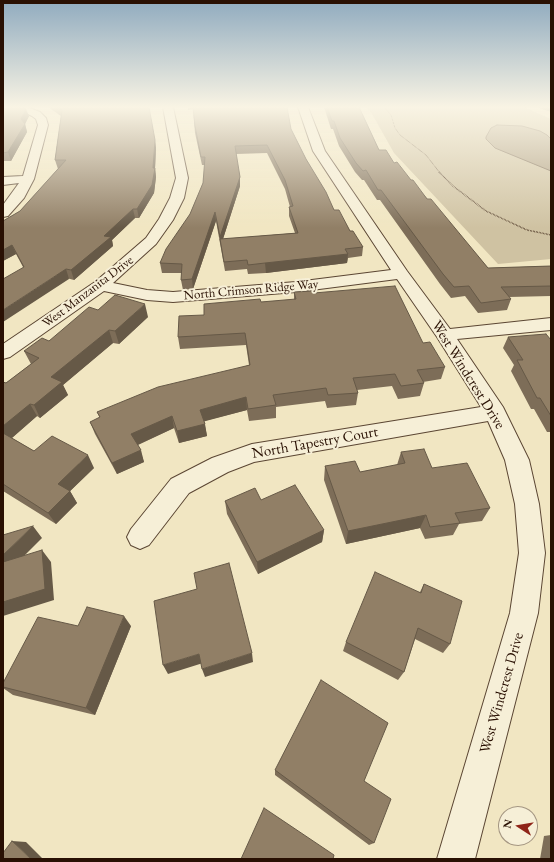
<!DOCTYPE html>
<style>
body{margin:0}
#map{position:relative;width:554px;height:862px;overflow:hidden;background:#f1e6c2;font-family:"EB Garamond",serif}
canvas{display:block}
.frame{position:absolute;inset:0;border:4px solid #291003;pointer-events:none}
.north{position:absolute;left:498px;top:806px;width:40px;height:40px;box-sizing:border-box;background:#f6efd7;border:1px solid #a49682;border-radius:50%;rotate:282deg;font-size:11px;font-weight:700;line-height:16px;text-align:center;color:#291003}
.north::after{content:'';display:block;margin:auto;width:14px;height:18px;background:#8f2418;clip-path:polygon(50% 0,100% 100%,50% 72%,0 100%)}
</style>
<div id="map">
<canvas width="554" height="862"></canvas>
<div class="frame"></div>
<div class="north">N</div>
</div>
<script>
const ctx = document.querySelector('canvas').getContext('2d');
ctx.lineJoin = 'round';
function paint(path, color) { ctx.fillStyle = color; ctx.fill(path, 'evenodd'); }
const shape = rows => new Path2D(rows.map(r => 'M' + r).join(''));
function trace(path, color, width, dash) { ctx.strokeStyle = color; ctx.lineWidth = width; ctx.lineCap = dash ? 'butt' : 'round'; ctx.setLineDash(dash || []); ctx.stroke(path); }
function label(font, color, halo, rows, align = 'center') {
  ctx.font = font + ' "EB Garamond",serif'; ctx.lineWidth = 4; ctx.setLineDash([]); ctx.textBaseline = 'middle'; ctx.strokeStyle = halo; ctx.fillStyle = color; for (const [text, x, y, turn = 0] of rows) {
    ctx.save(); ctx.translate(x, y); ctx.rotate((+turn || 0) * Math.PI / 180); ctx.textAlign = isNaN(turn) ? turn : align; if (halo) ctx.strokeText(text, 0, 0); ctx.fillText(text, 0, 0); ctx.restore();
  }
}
const green = shape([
 [366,107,524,107,551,119,551,259,498,264,394,153,372,114]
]);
const water = shape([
 [497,125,522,126,540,131,547,135,551,139,551,171,495,148,486,139,486,137,491,128,497,125]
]);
const pathFar1 = shape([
 [384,107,391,115,395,128,400,135,426,155,440,173]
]);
const path = shape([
 [439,172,453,186,486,211,527,230,551,235]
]);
const minor = shape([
 [14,107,27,107,40,112,46,118,48,125,34,179,24,198,8,216,3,217,3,205,19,183,3,185,3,177,23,176,38,125,36,119,32,116,14,107],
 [163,107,173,107,188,178,184,198,173,220,156,244,113,283,147,290,173,292,296,282,391,270,313,151,298,107,308,107,325,151,407,271,450,329,551,318,551,330,457,339,503,407,529,460,539,504,545,553,538,613,475,859,437,859,510,613,519,553,515,504,505,460,488,421,254,462,228,472,189,493,149,545,140,549,131,545,127,537,131,529,171,479,212,458,252,444,481,407,437,337,397,279,296,292,173,302,147,300,104,291,10,357,3,359,3,344,95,282,146,238,159,219,170,198,176,178,163,107]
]);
const wall = shape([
 [3,107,29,116,25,124,27,132,11,161,3,161],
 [48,107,150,107,150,112,156,148,155,168,156,177,154,193,139,218,135,218,112,240,113,246,74,280,23,267,16,254,3,261,3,221,20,211,58,169,55,160,61,116],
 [188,107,287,107,291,129,306,159,334,210,350,231,363,247,362,256,348,258,347,263,266,273,248,274,247,269,225,271,216,221,193,289,183,290,181,280,182,273,162,273,160,263,190,214,203,183,205,165,202,165,195,133,193,109,188,110],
 [267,153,285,189,290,207,289,207,289,216,295,233,223,239,240,186,240,177,236,154],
 [324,107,359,107,379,150,394,163,411,180,488,268,551,266,551,296,509,297,511,299,507,310,478,313,465,296,451,298,440,284,380,200,377,200,364,180,362,180,355,172,339,146,333,129,331,129],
 [538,107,551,107,551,112,542,109],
 [294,292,314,293,423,343,445,367,441,379,423,382,424,383,420,396,398,399,392,386,357,390,358,393,356,405,327,408,325,401,276,407,276,418,249,421,247,410,204,421,207,436,179,443,174,428,138,445,144,462,117,474,95,434,90,422,100,418,97,412,249,365,246,345,180,349,178,337,204,315,261,302,294,300],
 [98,310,148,317,119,344,113,343,63,385,68,395,40,418,37,416,12,438,34,451,94,468,70,491,77,503,56,524,3,491,3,382,6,383,31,364,24,351,49,341],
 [508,337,551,340,551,432,547,432,534,409,531,409,511,371,514,365,503,348],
 [401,452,432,468,490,508,482,521,459,524,453,535,425,539,420,528,346,544,324,480,325,466,360,472,397,465],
 [261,500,324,530,322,542,258,574,227,514,225,501],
 [424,584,450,644,443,653,415,639,404,672,398,680,343,651,346,642,420,592],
 [78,626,131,626,95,715,13,695,3,688,3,683],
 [275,770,364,781,374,843,369,845,275,775],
 [551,835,551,859,540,859,544,836]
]);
const shadedWall = shape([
 [26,109,29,116,25,124,27,132,11,161,8,152,21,119],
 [155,140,156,148,155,169,155,168,156,177,154,193,139,218,137,209,153,168],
 [240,177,240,186,221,245,220,239,220,246,220,237],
 [133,209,135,218,112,240,113,246,74,280,71,270,104,236],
 [215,212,216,221,193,289,192,279],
 [12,245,16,254,3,261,3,250],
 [348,254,347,263,266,273,265,263],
 [66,269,69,279,3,322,3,310],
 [145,304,148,317,119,344,115,331],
 [109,330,113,343,63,385,68,395,40,418,34,405,51,377],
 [246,397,247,410,202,422,200,410],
 [30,404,37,416,6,443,3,439,3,426],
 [172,416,174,428,135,446,131,434],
 [205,424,207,436,179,443,177,431],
 [141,450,144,462,117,474,112,463],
 [88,455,94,468,65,496,58,484],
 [70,491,77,503,56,524,48,513],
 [426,515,420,528,346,544,348,531],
 [33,526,42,538,3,577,3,555],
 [324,530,322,542,258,574,257,562],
 [42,550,51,562,54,600,3,616,3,602],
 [124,616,131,626,95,715,86,708],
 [252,653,253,662,205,677,202,669],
 [199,654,203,663,168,674,163,665],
 [12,841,26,842,43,859,31,859]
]);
const building = shape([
 [3,107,23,107,26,109,21,119,25,124,8,152,3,153,3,107],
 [57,107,149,107,155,140,153,168,155,168,152,185,137,209,133,209,104,236,111,237,71,270,66,269,3,310,3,279,24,267,12,245,3,250,3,221,20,211,66,160,55,160,62,110,57,107],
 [193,107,287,107,291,129,306,159,326,192,334,210,339,210,350,231,353,231,363,247,345,249,348,254,265,263,248,265,247,260,224,262,220,239,298,233,289,207,293,206,285,180,267,145,235,146,240,177,220,237,215,212,192,279,181,280,182,264,160,263,166,249,190,214,203,183,205,157,201,157,195,126,193,107],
 [327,107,359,107,379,150,386,150,394,163,397,162,411,180,413,180,427,199,431,199,488,268,551,266,551,286,501,287,511,299,481,303,469,286,454,287,443,274,381,190,378,190,366,170,363,171,356,163,340,138,334,121,332,121,327,107],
 [395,286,423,343,430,342,445,367,417,370,424,383,401,386,395,374,353,378,358,393,328,395,326,388,273,395,276,405,248,409,246,397,200,410,205,424,177,431,172,416,131,434,141,450,112,463,90,422,100,417,97,412,158,387,250,365,245,333,178,337,179,316,204,315,204,304,260,299,261,302,296,299,294,292,313,291,314,293,395,286],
 [115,295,145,304,115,331,109,330,51,377,62,382,34,405,30,404,3,426,3,382,6,383,39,358,24,351,42,338,49,341,89,307,98,310,115,295],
 [546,334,551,340,551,416,540,398,537,398,517,360,523,360,508,337,546,334],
 [3,433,34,451,52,436,88,455,58,484,70,491,48,513,3,484,3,433],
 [424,449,432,468,467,463,490,508,455,513,460,523,430,527,426,515,348,531,325,466,355,461,360,472,405,463,401,452,424,449],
 [295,485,324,530,257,562,225,501,255,488,261,500,295,485],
 [33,526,3,555,3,535,33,526],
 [42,550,45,589,3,602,3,562,42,550],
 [229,563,252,653,202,669,199,654,163,665,154,601,197,589,194,573,229,563],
 [375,572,421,593,424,584,462,601,450,644,418,628,404,672,346,642,375,572],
 [87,607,124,616,86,708,3,687,3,683,38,617,78,626,87,607],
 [321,680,388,723,364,781,391,799,374,843,275,770,321,680],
 [264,808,334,855,333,859,241,859,264,808],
 [12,841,31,859,3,859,3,853,12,841]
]);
const farStreetnames = [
 ["North Crimson Ridge Way",251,290,-5],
 ["West Manzanita Drive",88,292,-37]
];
const streetNames = [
 ["West Windcrest Drive",468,375,58],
 ["North Tapestry Court",315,443,-10],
 ["West Windcrest Drive",502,693,-74]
];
paint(green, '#cfc2a2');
paint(water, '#ad9d81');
trace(water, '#78654f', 1);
trace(minor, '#5b4633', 2);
trace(pathFar1, '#291003', 1, [0.5, 1]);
trace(path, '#291003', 1.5, [0.5, 1]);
paint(minor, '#f6efd7');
paint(wall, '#7d6d58');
paint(shadedWall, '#665947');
paint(building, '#917f66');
trace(building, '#665947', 1);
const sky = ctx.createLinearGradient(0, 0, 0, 228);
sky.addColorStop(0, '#90abbf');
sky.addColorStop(0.47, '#f9f4e4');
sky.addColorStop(1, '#f9f4e400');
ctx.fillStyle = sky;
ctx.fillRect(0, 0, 554, 228);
label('13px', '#291003', '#f6efd7', farStreetnames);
label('15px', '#291003', '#f6efd7', streetNames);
</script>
